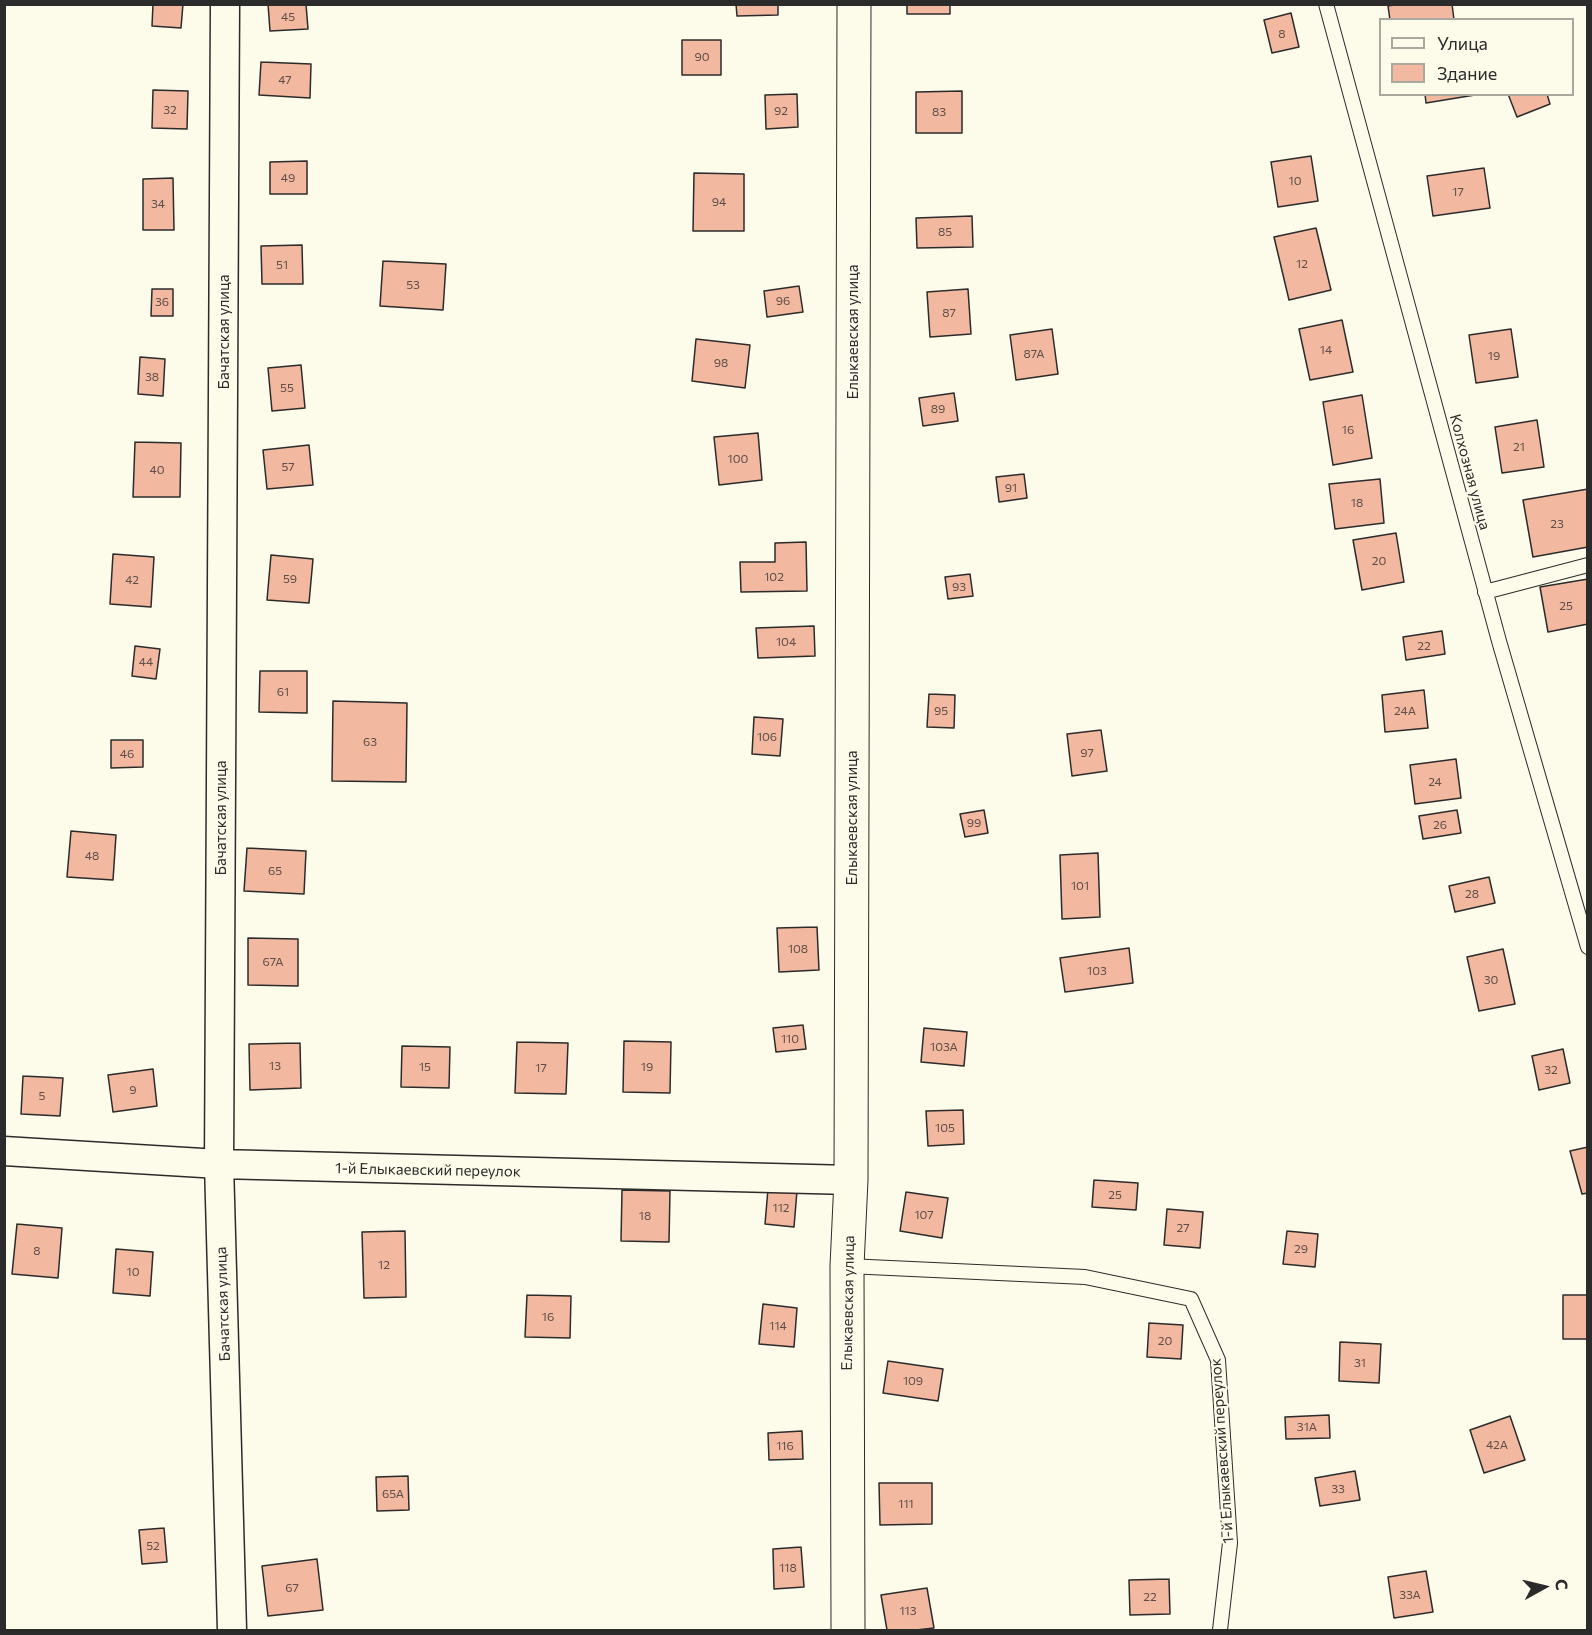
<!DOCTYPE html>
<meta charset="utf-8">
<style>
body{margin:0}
#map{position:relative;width:1592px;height:1635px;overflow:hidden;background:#fdfbea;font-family:Commissioner,sans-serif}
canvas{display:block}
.frame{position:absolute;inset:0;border:6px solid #2b2b2b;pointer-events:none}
.legend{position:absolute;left:1379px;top:18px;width:195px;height:78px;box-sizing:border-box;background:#fdfbea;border:2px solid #a9a89e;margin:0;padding:8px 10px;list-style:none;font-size:18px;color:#2b2b2b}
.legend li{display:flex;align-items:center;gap:12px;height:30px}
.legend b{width:30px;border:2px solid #a9a89e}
.north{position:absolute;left:1514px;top:1557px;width:60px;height:60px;-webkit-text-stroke:4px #fdfbea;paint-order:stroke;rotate:82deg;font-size:16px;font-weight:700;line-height:24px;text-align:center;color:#2b2b2b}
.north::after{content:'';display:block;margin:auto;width:21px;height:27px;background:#2b2b2b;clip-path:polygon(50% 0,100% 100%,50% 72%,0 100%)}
</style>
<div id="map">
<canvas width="1592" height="1635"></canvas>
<div class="frame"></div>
<ul class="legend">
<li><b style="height:8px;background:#fdfbea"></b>Улица</li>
<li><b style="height:16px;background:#f2b8a0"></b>Здание</li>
</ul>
<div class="north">С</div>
</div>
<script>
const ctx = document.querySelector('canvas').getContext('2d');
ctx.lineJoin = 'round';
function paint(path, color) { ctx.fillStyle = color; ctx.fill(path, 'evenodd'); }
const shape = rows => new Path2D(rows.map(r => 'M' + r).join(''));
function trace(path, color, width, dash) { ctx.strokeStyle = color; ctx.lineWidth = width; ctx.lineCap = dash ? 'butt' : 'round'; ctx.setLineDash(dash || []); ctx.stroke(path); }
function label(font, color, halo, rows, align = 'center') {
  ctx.font = font + ' Commissioner,sans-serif'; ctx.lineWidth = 4.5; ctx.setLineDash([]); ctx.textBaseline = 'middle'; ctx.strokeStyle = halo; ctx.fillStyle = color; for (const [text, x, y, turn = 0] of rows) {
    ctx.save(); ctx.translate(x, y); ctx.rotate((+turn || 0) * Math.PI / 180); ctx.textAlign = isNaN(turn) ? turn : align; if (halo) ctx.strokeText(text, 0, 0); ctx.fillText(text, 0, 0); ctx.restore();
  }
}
const building = shape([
 [153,4,183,4,181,28,152,26,153,4],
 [268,4,306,4,308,29,270,31,268,4],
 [736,4,778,4,778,15,737,16,736,4],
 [907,4,950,4,950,14,907,14,907,4],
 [1399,4,1452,4,1454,20,1390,20,1388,6,1399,4],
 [1291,13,1299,47,1272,53,1264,20,1291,13],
 [682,40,721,40,721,75,682,75,682,40],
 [261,62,311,64,310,98,259,95,261,62],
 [153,90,188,91,187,129,152,128,153,90],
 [962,91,962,133,916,133,916,92,962,91],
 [797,94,798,127,766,129,765,95,797,94],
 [1425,94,1475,94,1475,95,1426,103,1425,94],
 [1508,94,1547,94,1550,104,1517,117,1508,94],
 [1311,156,1318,201,1278,207,1271,162,1311,156],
 [307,161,307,194,270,194,270,162,307,161],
 [1484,168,1490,208,1433,216,1427,176,1484,168],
 [694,173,744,174,744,231,693,231,694,173],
 [173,178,174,230,143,230,143,179,173,178],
 [972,216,973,247,917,248,916,218,972,216],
 [1316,228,1331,290,1289,300,1274,237,1316,228],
 [302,245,303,284,262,284,261,246,302,245],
 [383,261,446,264,443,310,380,306,383,261],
 [799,286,803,312,767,317,764,291,799,286],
 [152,289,173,289,173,316,151,316,152,289],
 [968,289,971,334,930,337,927,292,968,289],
 [1342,320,1353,372,1310,380,1299,329,1342,320],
 [1052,329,1058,374,1016,380,1010,335,1052,329],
 [1511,329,1518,377,1476,383,1469,335,1511,329],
 [696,339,750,345,745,388,692,381,696,339],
 [140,357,165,359,163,396,138,394,140,357],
 [301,365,305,408,272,411,268,368,301,365],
 [954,393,958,421,923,426,919,398,954,393],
 [1362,395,1372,458,1333,465,1323,402,1362,395],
 [1537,420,1544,467,1502,473,1495,427,1537,420],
 [758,433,762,480,719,485,714,437,758,433],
 [135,442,181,443,180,497,133,497,135,442],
 [309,445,313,485,267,489,263,450,309,445],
 [1024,474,1027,498,999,502,996,477,1024,474],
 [1380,479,1384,523,1335,529,1329,484,1380,479],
 [1588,489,1588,547,1533,557,1523,500,1588,489],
 [1396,533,1404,582,1362,590,1353,540,1396,533],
 [806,542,807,591,741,592,740,562,775,562,775,543,806,542],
 [113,554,154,557,151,607,110,604,113,554],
 [271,555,313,559,309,603,267,600,271,555],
 [970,574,973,596,948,599,945,577,970,574],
 [1588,579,1588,624,1548,632,1540,587,1588,579],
 [814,626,815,656,758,658,756,628,814,626],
 [1442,631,1445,654,1406,660,1403,637,1442,631],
 [135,646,160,649,156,679,132,676,135,646],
 [260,671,307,671,307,713,259,712,260,671],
 [1424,690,1428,728,1385,732,1382,695,1424,690],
 [929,694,955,695,954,728,927,727,929,694],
 [333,701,407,703,406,782,332,781,333,701],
 [754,717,783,719,780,756,752,754,754,717],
 [1101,730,1107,771,1072,776,1067,734,1101,730],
 [111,740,143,740,143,767,111,768,111,740],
 [1456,759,1461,798,1415,804,1410,765,1456,759],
 [984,810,988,833,965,837,960,814,984,810],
 [1457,810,1461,833,1423,839,1419,816,1457,810],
 [71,831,116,835,113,880,67,877,71,831],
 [247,848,306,851,304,894,244,891,247,848],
 [1098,853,1100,917,1062,919,1060,855,1098,853],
 [1489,877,1495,903,1455,912,1449,886,1489,877],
 [817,927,819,970,779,972,777,928,817,927],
 [248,938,298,939,298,986,248,985,248,938],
 [1129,948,1133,983,1065,992,1060,958,1129,948],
 [1503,949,1515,1004,1479,1011,1467,957,1503,949],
 [803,1025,806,1049,776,1052,773,1028,803,1025],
 [924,1028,967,1032,964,1066,921,1062,924,1028],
 [624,1041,671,1042,670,1093,623,1092,624,1041],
 [517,1042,568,1043,566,1094,515,1093,517,1042],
 [300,1043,301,1088,250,1090,249,1044,300,1043],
 [402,1046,450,1047,449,1088,401,1087,402,1046],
 [1563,1049,1570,1083,1539,1090,1532,1056,1563,1049],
 [153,1069,157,1106,113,1112,108,1075,153,1069],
 [23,1076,63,1078,60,1116,21,1114,23,1076],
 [963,1110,964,1144,928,1146,926,1111,963,1110],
 [1588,1147,1588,1193,1582,1194,1570,1151,1588,1147],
 [1094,1180,1138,1183,1136,1210,1092,1207,1094,1180],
 [768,1189,797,1191,794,1227,765,1224,768,1189],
 [622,1190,670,1191,669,1242,621,1241,622,1190],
 [906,1192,948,1198,942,1238,900,1231,906,1192],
 [1167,1209,1203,1212,1200,1248,1164,1245,1167,1209],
 [17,1224,62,1228,58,1278,12,1274,17,1224],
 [405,1231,406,1297,364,1298,362,1232,405,1231],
 [1287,1231,1318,1234,1315,1267,1283,1264,1287,1231],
 [116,1249,153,1252,150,1296,113,1293,116,1249],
 [527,1295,571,1296,570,1338,525,1337,527,1295],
 [1563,1295,1588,1295,1588,1339,1563,1339,1563,1295],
 [763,1304,797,1308,794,1347,759,1344,763,1304],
 [1149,1323,1183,1325,1181,1359,1147,1357,1149,1323],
 [1340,1342,1381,1344,1379,1383,1339,1381,1340,1342],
 [888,1361,943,1369,938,1401,883,1393,888,1361],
 [1329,1415,1330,1438,1286,1439,1285,1417,1329,1415],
 [1510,1416,1525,1460,1484,1473,1470,1430,1510,1416],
 [802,1431,803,1459,769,1460,768,1433,802,1431],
 [1355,1471,1360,1500,1320,1506,1315,1478,1355,1471],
 [408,1476,409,1510,377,1511,376,1477,408,1476],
 [879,1483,932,1483,932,1524,880,1525,879,1483],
 [164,1528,167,1562,142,1564,139,1530,164,1528],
 [801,1547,804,1587,774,1589,773,1549,801,1547],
 [317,1559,323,1610,268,1616,262,1566,317,1559],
 [1426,1571,1433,1612,1394,1618,1388,1577,1426,1571],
 [1169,1579,1170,1614,1130,1615,1129,1580,1169,1579],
 [927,1588,934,1628,916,1630,887,1630,881,1595,927,1588]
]);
const lane = shape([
 [1326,4,1499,641,1588,947],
 [1485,592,1588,565],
 [847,1266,1085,1277,1191,1299,1218,1360,1230,1543,1220,1630]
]);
const street = shape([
 [225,4,219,1164,232,1630],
 [4,1151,219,1164,851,1180]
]);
const secondary = shape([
 [848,1630,847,1266,851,1180,854,4]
]);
const numberNames = [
 ["45",288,17],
 ["8",1282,34],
 ["90",702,57],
 ["47",285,80],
 ["32",170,110],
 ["92",781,111],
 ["83",939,112],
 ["49",288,178],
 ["10",1295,181],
 ["17",1458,192],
 ["94",719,202],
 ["34",158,204],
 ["85",945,232],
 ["12",1302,264],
 ["51",282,265],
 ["53",413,285],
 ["96",783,301],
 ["36",162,302],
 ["87",949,313],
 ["14",1326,350],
 ["87А",1034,354],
 ["19",1494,356],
 ["98",721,363],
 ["38",152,377],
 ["55",287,388],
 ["89",938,409],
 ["16",1348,430],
 ["21",1519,447],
 ["100",738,459],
 ["57",288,467],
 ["40",157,470],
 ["91",1011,488],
 ["18",1357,503],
 ["23",1557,524],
 ["20",1379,561],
 ["102",774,577],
 ["59",290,579],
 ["42",132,580],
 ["93",959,587],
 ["25",1566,606],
 ["104",786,642],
 ["22",1424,646],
 ["44",146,662],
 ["61",283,692],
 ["95",941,711],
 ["24А",1405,711],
 ["106",767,737],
 ["63",370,742],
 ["97",1087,753],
 ["46",127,754],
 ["24",1435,782],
 ["99",974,823],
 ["26",1440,825],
 ["48",92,856],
 ["65",275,871],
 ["101",1080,886],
 ["28",1472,894],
 ["108",798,949],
 ["67А",273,962],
 ["103",1097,971],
 ["30",1491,980],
 ["110",790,1039],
 ["103А",944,1047],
 ["13",275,1066],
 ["15",425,1067],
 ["19",647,1067],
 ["17",541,1068],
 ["32",1551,1070],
 ["9",133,1090],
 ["5",42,1096],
 ["105",945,1128],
 ["25",1115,1195],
 ["112",781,1208],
 ["107",924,1215],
 ["18",645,1216],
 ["27",1183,1228],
 ["29",1301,1249],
 ["8",37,1251],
 ["12",384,1265],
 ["10",133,1272],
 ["16",548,1317],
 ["114",778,1326],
 ["20",1165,1341],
 ["31",1360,1363],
 ["109",913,1381],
 ["31А",1307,1427],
 ["42А",1497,1445],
 ["116",785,1446],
 ["33",1338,1489],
 ["65А",393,1494],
 ["111",906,1504],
 ["52",153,1546],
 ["118",788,1568],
 ["67",292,1588],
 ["33А",1410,1595],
 ["22",1150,1597],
 ["113",908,1611]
];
const streetNames = [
 ["Бачатская улица",224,332,-90],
 ["Елыкаевская улица",853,332,-90],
 ["Колхозная улица",1470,472,75],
 ["Бачатская улица",221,818,-90],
 ["Елыкаевская улица",852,818,-90],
 ["1-й Елыкаевский переулок",428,1170,1],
 ["Елыкаевская улица",848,1303,-89],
 ["Бачатская улица",223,1304,-92],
 ["1-й Елыкаевский переулок",1222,1451,-94]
];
paint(building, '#f2b8a0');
trace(building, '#2b2b2b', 1.5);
trace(lane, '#2b2b2b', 16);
trace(street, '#2b2b2b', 31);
trace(secondary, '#2b2b2b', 35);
trace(lane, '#fdfbea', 14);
trace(street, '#fdfbea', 28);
trace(secondary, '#fdfbea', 33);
label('12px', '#5d4e48', null, numberNames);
label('15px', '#2b2b2b', '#fdfbea', streetNames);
</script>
